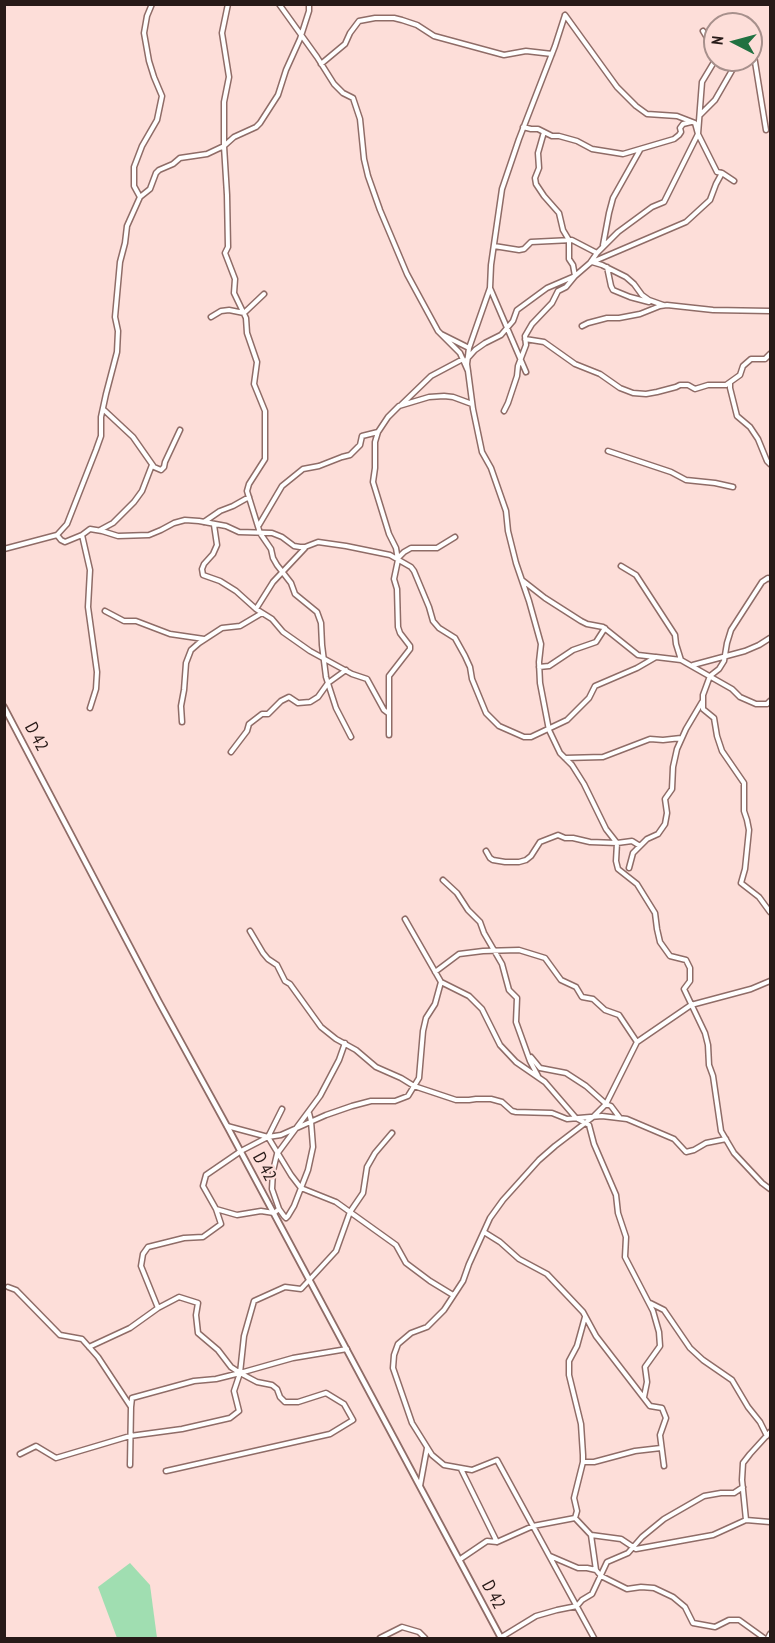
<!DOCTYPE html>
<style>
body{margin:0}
#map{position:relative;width:775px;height:1643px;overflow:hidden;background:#fdded9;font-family:"PT Sans Narrow",sans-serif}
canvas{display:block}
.frame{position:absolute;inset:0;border:6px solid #271a18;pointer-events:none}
.north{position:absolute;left:703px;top:12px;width:60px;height:60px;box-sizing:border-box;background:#fdded9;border:2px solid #a7908c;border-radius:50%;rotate:276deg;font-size:16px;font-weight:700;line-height:24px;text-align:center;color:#271a18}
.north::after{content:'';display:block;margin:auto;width:21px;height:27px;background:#217141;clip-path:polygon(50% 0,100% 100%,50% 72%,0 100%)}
</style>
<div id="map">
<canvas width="775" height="1643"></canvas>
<div class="frame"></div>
<div class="north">N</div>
</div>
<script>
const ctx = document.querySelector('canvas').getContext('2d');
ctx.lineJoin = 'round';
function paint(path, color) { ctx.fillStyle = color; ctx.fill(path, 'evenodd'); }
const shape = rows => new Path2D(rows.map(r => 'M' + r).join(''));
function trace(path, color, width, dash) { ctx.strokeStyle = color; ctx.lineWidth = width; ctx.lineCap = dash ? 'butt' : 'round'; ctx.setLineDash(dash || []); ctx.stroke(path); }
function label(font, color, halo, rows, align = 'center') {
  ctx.font = font + ' "PT Sans Narrow",sans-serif'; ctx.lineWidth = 4.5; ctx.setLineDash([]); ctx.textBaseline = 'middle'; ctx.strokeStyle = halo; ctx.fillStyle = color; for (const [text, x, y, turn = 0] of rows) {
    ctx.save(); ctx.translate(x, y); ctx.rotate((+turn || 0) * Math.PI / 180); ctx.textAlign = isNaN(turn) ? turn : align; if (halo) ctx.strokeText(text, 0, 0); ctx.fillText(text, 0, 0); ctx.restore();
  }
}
const green = shape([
 [130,1563,150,1585,157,1638,117,1638,98,1587]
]);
const minor = shape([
 [228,4,222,33,229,77,224,102,224,146,227,195,228,247,225,253,235,279,234,293,246,318,247,333,257,362,254,384,265,411,265,459,249,484,247,491,260,533,271,549,273,558,277,565,291,583,295,594,317,612,321,623,322,645,326,677,336,708,351,737],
 [279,4,317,57,334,84,343,93,353,98,360,119,364,159,368,176,380,210,407,274,438,331,441,334],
 [565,15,617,87,636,106,647,114,677,116,695,123,698,134,664,202,652,207,618,232,597,253,590,263],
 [703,31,715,51,714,62,702,82,698,134,717,172,722,173,734,181],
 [751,37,766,130],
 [321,64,345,44,350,33,359,21,375,18,394,18,402,20,417,25,434,36,504,55,526,51,552,54],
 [700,115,715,100,738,60],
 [523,127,531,129,538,129,552,136,559,136,577,141,592,149,623,154,674,139,679,135,681,132,680,128,683,124,691,122],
 [140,197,134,186,134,167,142,146,157,120,162,96,154,77,149,61,144,33,147,16,152,4],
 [603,245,609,213,613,198,640,150],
 [494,246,519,250,524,249,531,242,572,240,597,253],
 [592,262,602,265,626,277,634,284,642,295,649,300,663,305],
 [607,267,611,286,613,290,630,297,649,302],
 [490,288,526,372],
 [211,317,221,311,229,310,244,313,264,294],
 [582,326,588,323,607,318,619,318,640,314,660,306,667,305,713,310,770,311],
 [525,339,544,342,575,364,600,374,620,388,633,393,646,394,657,392,676,387,680,385,688,385,695,389,708,385,726,385,740,375,743,366,751,359,765,359,770,354],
 [469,348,490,288,491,265,502,189,519,139,555,46,565,15],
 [467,359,475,350,485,343,501,335,513,321,517,310,547,288,575,276,590,263,686,222,710,200,716,184,722,173],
 [468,371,460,353,441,334,469,348,467,364,468,371,473,409,482,452,491,468,506,511,508,531,516,563,529,601,541,644,539,662,540,683,549,730,560,753,572,765,584,784,606,829,617,843,616,861,618,869,637,884,655,913,657,929,660,942,670,956,686,960,690,968,690,981,684,989,705,1033,708,1045,709,1065,713,1076,721,1131,734,1153,762,1183,770,1189],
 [730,383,730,388,737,416,750,427,758,439,767,461,770,464],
 [401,405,431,376,463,359],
 [103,409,133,437,154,467,161,470,164,467,165,462,180,430],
 [504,411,508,403,517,376,518,366,526,345,525,336,532,324,552,303,558,291,566,287,575,276,573,265,569,259,569,240,563,230,559,213,544,196,536,184,535,178,539,168,538,153,544,132],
 [378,432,375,442,375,468,373,482,389,534,396,548,398,560,394,579,397,589,398,627,400,633,410,646,410,649,389,676,389,735],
 [608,451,671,472,686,480,715,483,733,487],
 [204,522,220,511,233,506,249,497],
 [214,525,217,545,213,554,204,564,202,569,203,575,220,581,236,591,256,609,272,619,283,632,310,651,352,674,367,679,384,710,388,713],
 [259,525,282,486,303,469,319,466,342,457,350,455,360,445,362,436,378,432,388,417,399,406,429,397,444,396,453,397,472,404],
 [100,530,113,523,134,502,142,491,152,465],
 [57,535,61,540,65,542,82,535,90,529,102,531,118,536,149,535,161,530,174,523,185,520,199,521,226,526,239,532,272,533,282,537,294,546,300,547,305,547,318,542,346,546,390,555,411,567,414,571,429,607,433,621,439,628,455,638,465,656,470,667,472,679,486,713,499,726,524,737,531,737,567,720,589,698,595,686,637,668,656,657,681,660,732,689,740,697,756,704,767,704,770,701],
 [82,535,90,570,88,607,97,672,96,689,90,708],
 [4,549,57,535,67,524,96,450,101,436,101,417,106,394,117,352,118,331,115,317,120,262,125,243,127,226,140,197,150,189,156,173,159,170,173,164,180,158,207,154,224,146,234,137,256,127,260,123,278,95,286,70,300,39,309,11,309,4],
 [398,558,404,552,411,548,437,548,455,537],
 [621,566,636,575,675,635,676,644,681,660],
 [770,579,768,578,762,582,731,630,727,643,724,661,719,669,710,676,703,695,703,709,714,718,717,736,722,751,744,783,744,811,747,820,749,830,745,869,741,883,759,897,770,912],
 [522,580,545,598,581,621,587,624,603,627,638,655,655,657],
 [256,609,273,582,305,548],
 [105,611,124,621,136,621,170,634,204,639],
 [693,665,745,651,759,645,770,638],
 [539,667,549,666,573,650,596,642,605,628],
 [182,722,181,706,184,690,186,663,191,650,199,643,222,628,240,626,262,613],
 [231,752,247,731,249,724,262,714,268,714,281,701,289,697,298,703,310,702,318,697,328,683,346,670],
 [565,758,603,757,650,739,663,740,681,738],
 [486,851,490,858,493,860,505,862,519,862,526,860,531,856,540,842,558,835,565,838,573,838,590,842,617,843,632,841,640,846],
 [629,868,633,853,647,839,658,834,665,824,667,813,665,799,672,789,673,767,677,749,686,729,702,702],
 [443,880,457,893,468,910,480,922,484,933,502,964,509,990,517,998,516,1022,530,1061,538,1076],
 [405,919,441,982,469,996,482,1009,500,1045,516,1062,545,1082,576,1118,589,1125,594,1144,616,1195,618,1213,626,1237,625,1257,653,1311,659,1332,660,1346,645,1367,647,1382,644,1397],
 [250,931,263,953,268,959,277,965,285,981,290,984,321,1027,336,1039,356,1050,376,1067,401,1078,414,1086,456,1100,469,1100,476,1099,491,1099,502,1102,512,1111,516,1112,552,1113,567,1119,602,1116,627,1119,674,1139,686,1152,694,1150,706,1143,726,1139],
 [435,972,459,954,483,951,519,950,545,958,561,980,576,987,582,997,593,999,605,1010,619,1015,637,1042],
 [531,1057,540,1068,566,1073,586,1086,606,1104,611,1106,620,1118],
 [282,1109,268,1137,241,1151,206,1175,203,1186,216,1209,237,1215,261,1211,274,1213,279,1209,272,1189,273,1171,277,1154,320,1096,339,1060,345,1043],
 [227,1126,268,1137,281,1135,326,1115,352,1106,371,1101,395,1101,408,1096,419,1078,423,1031,426,1018,435,1004,441,982],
 [268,1137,291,1175,301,1188,336,1202,396,1245,406,1263,430,1281,453,1295],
 [279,1209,284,1216,286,1218,288,1216,294,1206,308,1170,313,1147,311,1121,309,1113],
 [484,1232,500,1242,519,1259,547,1274,583,1312,596,1336,650,1406,662,1408,666,1418,660,1435,664,1466],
 [8,1287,16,1290,60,1335,82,1339,98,1357,131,1407,130,1465],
 [650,1303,664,1310,690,1348,703,1360,732,1380,748,1407,760,1422,767,1436],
 [89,1347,130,1328,158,1308],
 [347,1349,293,1358,240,1373,244,1336,254,1301,285,1287,301,1289,336,1251,350,1212,363,1193,367,1167,375,1153,392,1133],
 [131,1407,132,1398,194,1381,216,1379,240,1373,231,1367,218,1350,198,1333,196,1315,198,1303,179,1297,158,1308,141,1266,143,1254,148,1247,184,1238,203,1237,221,1224,216,1209],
 [20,1454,36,1446,56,1458,130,1436,182,1429,230,1418,239,1411,234,1391,240,1373,257,1382,272,1385,277,1389,280,1397,285,1402,298,1402,326,1393,344,1404,353,1420,330,1434,166,1471],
 [583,1462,594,1462,635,1451,661,1448],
 [461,1469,497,1542],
 [420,1486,427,1448],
 [575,1518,577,1511,574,1498,583,1462,583,1455,581,1424,569,1375,569,1361,577,1346,585,1317],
 [746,1520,742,1480,743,1463,750,1454,770,1432],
 [591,1535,596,1570],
 [550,1556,578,1568,587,1568,596,1570,601,1576,627,1589,641,1587,654,1588,673,1597,685,1607,693,1623,715,1627,729,1620,739,1620,764,1638],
 [459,1560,487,1541,497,1542,533,1526,575,1518,591,1535,621,1539,636,1549,713,1535,746,1520,770,1522],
 [380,1638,402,1627,419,1632,425,1638],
 [500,1638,536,1616,557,1610,577,1606,582,1600,592,1594,607,1562,628,1553,642,1537,664,1519,704,1496,721,1493,734,1493,743,1487],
 [594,1638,497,1460,472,1470,444,1465,432,1455,412,1423,393,1368,394,1355,398,1344,411,1333,427,1327,444,1310,463,1281,469,1264,490,1218,503,1200,539,1160,555,1146,593,1117,606,1104,637,1042,691,1005,751,989,770,981],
 [768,1638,770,1634]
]);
const tertiary = shape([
 [4,707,159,1002,227,1126,501,1638]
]);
const streetNames = [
 ["D 42",36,737,62],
 ["D 42",264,1167,62],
 ["D 42",493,1595,62]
];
paint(green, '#a0deb1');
trace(minor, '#8f6c67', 7);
trace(tertiary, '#8f6c67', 8);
trace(minor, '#fff', 4);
trace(tertiary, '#fff', 4.5);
label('18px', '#271a18', '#fdded9', streetNames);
</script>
